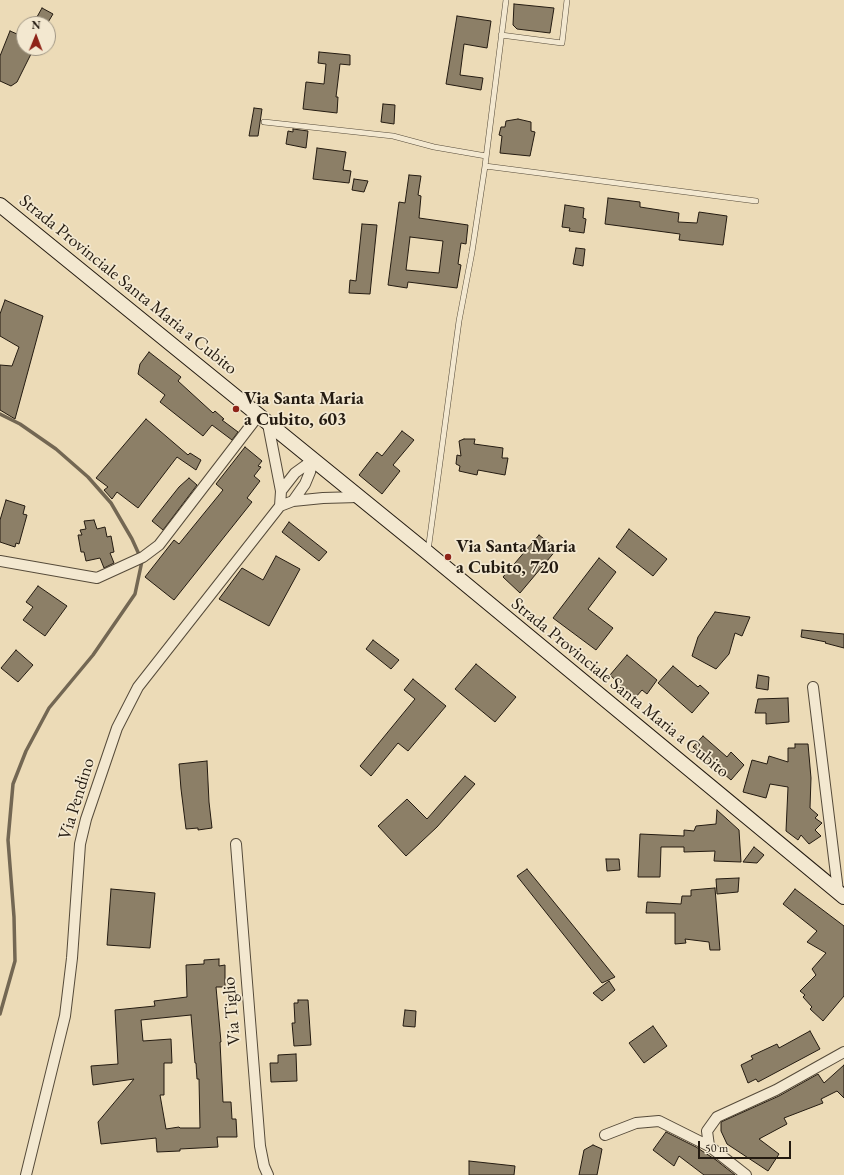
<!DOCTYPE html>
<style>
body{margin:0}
#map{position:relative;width:844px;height:1175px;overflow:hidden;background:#ecdbb7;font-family:"EB Garamond",serif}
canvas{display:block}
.north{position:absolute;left:16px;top:16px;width:40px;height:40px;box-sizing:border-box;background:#f3e8d0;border:1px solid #a09684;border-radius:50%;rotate:1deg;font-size:11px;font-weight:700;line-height:16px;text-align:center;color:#241b11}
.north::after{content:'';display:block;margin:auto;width:14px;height:18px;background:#8f2418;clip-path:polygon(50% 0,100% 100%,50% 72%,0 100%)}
.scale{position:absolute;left:698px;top:1141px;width:93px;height:18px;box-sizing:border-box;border:2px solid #241b11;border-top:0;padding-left:5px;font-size:12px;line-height:14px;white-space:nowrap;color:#241b11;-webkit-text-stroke:3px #f3e8d0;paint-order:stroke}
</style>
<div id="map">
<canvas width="844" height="1175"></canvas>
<div class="north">N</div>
<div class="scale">50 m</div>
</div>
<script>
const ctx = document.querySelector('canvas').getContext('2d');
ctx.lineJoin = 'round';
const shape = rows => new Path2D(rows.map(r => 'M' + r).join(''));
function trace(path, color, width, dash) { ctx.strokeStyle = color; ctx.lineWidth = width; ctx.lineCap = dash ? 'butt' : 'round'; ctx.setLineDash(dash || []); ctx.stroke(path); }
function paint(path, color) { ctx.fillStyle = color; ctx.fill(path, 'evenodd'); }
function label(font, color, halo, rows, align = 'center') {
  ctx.font = font + ' "EB Garamond",serif'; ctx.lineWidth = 3.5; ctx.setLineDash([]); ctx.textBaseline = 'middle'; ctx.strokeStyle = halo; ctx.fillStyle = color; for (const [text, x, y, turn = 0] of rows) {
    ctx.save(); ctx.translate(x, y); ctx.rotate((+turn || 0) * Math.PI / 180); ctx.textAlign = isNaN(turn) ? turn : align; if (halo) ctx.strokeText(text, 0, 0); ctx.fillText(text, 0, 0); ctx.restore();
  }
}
const stream = shape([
 [0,414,20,424,56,449,88,477,111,503,132,539,142,561,135,594,93,655,49,708,26,751,13,784,8,840,14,917,15,961,0,1014]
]);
const building = shape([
 [514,4,554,8,550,33,517,29,513,25,514,4],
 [42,8,53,14,47,24,33,24,42,8],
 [457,16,491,21,487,48,464,44,460,75,483,78,481,90,446,84,457,16],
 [10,31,24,37,24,48,34,48,17,82,11,86,0,81,0,56,10,31],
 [319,52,350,55,350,65,340,64,336,97,338,97,337,113,303,109,306,82,324,84,326,64,318,63,319,52],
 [383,104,395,105,394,124,381,122,383,104],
 [254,108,262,109,258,136,249,136,254,108],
 [518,119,531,122,531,131,535,132,530,156,500,153,502,136,499,135,501,127,505,127,506,121,518,119],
 [293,129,308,131,306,148,286,144,288,131,293,132,293,129],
 [317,148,346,152,343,170,351,171,349,183,313,179,317,148],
 [409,175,421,176,418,195,421,196,419,218,468,225,466,244,461,243,458,264,461,265,457,288,408,282,407,288,388,285,399,202,405,203,409,175],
 [410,237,443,241,439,273,406,270,410,237],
 [354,179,368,181,364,192,352,190,354,179],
 [608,198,640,202,640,207,679,213,678,222,697,223,699,212,727,216,723,245,679,240,680,234,605,224,608,198],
 [565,205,584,208,583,218,586,219,584,233,569,231,570,228,562,227,565,205],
 [362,224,377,225,370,294,349,293,350,280,356,281,362,224],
 [576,248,585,249,583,266,573,264,576,248],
 [5,300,43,316,15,419,0,410,0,365,12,366,19,347,0,336,0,314,5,300],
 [149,352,181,377,178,381,213,413,215,411,224,419,222,420,238,432,232,440,212,425,203,436,160,402,165,395,138,374,140,364,149,352],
 [146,419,188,455,190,453,201,460,196,470,177,457,138,508,117,492,112,499,104,490,108,487,96,478,146,419],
 [402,431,414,440,393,465,400,471,382,494,359,475,377,452,382,456,402,431],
 [464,439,475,439,474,444,503,448,502,458,508,458,505,475,478,470,477,475,459,471,460,466,456,464,457,455,461,456,459,441,464,439],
 [245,447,262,461,258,466,261,467,254,476,260,481,247,498,252,502,174,600,145,577,174,540,179,544,223,490,216,484,245,447],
 [189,478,197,485,163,530,152,521,179,487,189,478],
 [6,500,25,506,23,514,27,515,19,544,16,543,15,547,0,542,0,520,6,500],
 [94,520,97,529,105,527,107,537,111,536,114,552,110,553,114,563,104,568,100,558,86,561,84,552,81,552,78,535,82,535,80,530,86,529,84,521,94,520],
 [289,522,327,552,319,561,282,532,289,522],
 [629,529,667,559,653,576,616,547,629,529],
 [539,535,557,549,520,593,503,577,539,535],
 [276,556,300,569,269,626,219,599,242,568,263,580,276,556],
 [599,558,616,572,588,609,613,628,596,650,553,618,599,558],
 [38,586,67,606,45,636,23,620,33,607,26,602,38,586],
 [715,612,750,617,742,636,735,633,729,654,716,669,692,656,698,637,715,612],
 [802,630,844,634,844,648,825,643,826,642,801,637,802,630],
 [373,640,399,660,391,669,366,649,373,640],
 [16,650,33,665,18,682,1,668,16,650],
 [627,655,657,680,647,694,642,690,635,698,610,675,627,655],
 [476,664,516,697,495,722,455,689,476,664],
 [673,666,698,687,700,685,709,693,692,713,658,683,673,666],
 [758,675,769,677,768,690,756,688,758,675],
 [413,679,446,706,408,751,398,743,371,776,360,766,415,699,404,690,413,679],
 [788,698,789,722,766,724,766,713,755,713,758,699,788,698],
 [703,736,727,757,731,752,744,765,731,780,693,747,703,736],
 [795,744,808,744,811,778,810,808,818,815,815,818,822,823,815,830,821,836,809,844,801,835,798,840,786,831,788,787,770,784,766,798,743,792,752,760,767,764,769,756,788,762,788,748,795,748,795,744],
 [207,761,209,802,212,828,198,830,198,828,186,829,181,789,179,764,207,761],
 [465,776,475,784,437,827,406,856,378,826,407,799,427,819,465,776],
 [717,810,739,830,741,862,714,861,715,851,684,852,684,847,661,847,660,877,638,877,640,834,684,836,684,830,694,831,696,826,716,824,717,810],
 [754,847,764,855,757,863,743,862,754,847],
 [606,859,619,859,620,870,607,871,606,859],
 [527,869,615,977,602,983,517,876,527,869],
 [739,878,738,892,717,894,716,879,739,878],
 [715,888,720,950,710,950,709,942,685,939,686,943,675,944,675,913,646,913,647,902,681,904,682,896,691,896,691,890,715,888],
 [111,889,155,893,150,948,107,945,111,889],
 [795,889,844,926,844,996,823,1021,810,1009,812,1007,803,997,805,995,800,991,816,975,812,969,826,953,807,942,817,931,783,904,795,889],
 [219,959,219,966,225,965,225,987,216,987,221,1042,220,1042,223,1102,231,1102,232,1119,236,1119,237,1137,217,1137,218,1147,180,1149,180,1151,157,1152,156,1138,101,1144,98,1122,134,1079,93,1085,91,1066,118,1064,115,1010,155,1006,154,1001,187,997,186,965,204,964,204,960,219,959],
 [191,1015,195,1063,196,1063,197,1079,199,1079,200,1128,180,1128,179,1127,166,1129,160,1095,164,1095,164,1063,172,1063,171,1039,143,1041,141,1020,191,1015],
 [609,981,615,990,602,1001,593,993,609,981],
 [298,1000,308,1000,311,1045,294,1046,292,1023,295,1023,294,1003,298,1003,298,1000],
 [405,1010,416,1011,415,1027,403,1026,405,1010],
 [653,1026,667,1046,644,1063,629,1043,653,1026],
 [810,1031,820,1049,758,1082,756,1079,748,1083,741,1065,753,1059,751,1056,777,1044,779,1048,810,1031],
 [296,1054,297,1081,271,1082,270,1063,278,1063,278,1055,296,1054],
 [844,1065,844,1098,837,1091,821,1099,823,1103,784,1118,787,1124,759,1139,779,1154,768,1171,727,1144,721,1131,721,1122,779,1096,818,1074,824,1083,844,1065],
 [666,1132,696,1147,716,1160,735,1175,704,1175,679,1156,674,1166,653,1150,666,1132],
 [593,1145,602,1149,597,1175,579,1175,584,1150,593,1145],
 [469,1161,515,1166,514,1175,469,1175,469,1161]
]);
const lane = shape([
 [501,35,562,43,567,0],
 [264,122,393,136,434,147,486,156],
 [485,166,756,201],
 [428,551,459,321,472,252,485,166,506,0]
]);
const street = shape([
 [268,424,281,491,280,506],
 [281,491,295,473,313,460],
 [293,501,305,484,310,472,313,460],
 [0,561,97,578,143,557,159,545,258,416],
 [813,687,838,891],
 [236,844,260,1146,264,1166,268,1175],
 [605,1135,636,1123,659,1121,709,1146,746,1175],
 [709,1146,707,1131,717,1117,776,1090,844,1052],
 [26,1175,65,1016,72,958,80,844,86,819,117,728,138,687,280,506,293,501,323,498,358,497]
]);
const secondary = shape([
 [0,205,428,553,844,897]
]);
const markers = [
 [236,409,4,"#8f2418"],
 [448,557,4,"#8f2418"]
];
const streetNames = [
 ["Strada Provinciale Santa Maria a Cubito",128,285,39],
 ["Strada Provinciale Santa Maria a Cubito",620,688,39],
 ["Via Pendino",77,799,-73],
 ["Via Tiglio",232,1011,-95]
];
const poiNames = [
 ["Via Santa Maria",244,399],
 ["a Cubito, 603",244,420],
 ["Via Santa Maria",456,547],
 ["a Cubito, 720",456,568]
];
trace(stream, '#736753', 3.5);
paint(building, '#8c7f67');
trace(building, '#241b11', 1);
trace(lane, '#564b3a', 6);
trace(street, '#564b3a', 12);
trace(secondary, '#241b11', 16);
trace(lane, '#f3e8d0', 5);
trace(street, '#f3e8d0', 10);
trace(secondary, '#f3e8d0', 14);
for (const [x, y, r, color] of markers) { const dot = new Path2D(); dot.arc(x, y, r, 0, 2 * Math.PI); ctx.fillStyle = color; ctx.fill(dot); trace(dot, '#f3e8d0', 1.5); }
label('18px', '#241b11', '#f3e8d0', streetNames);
label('bold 18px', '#241b11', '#f3e8d0', poiNames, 'left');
</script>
